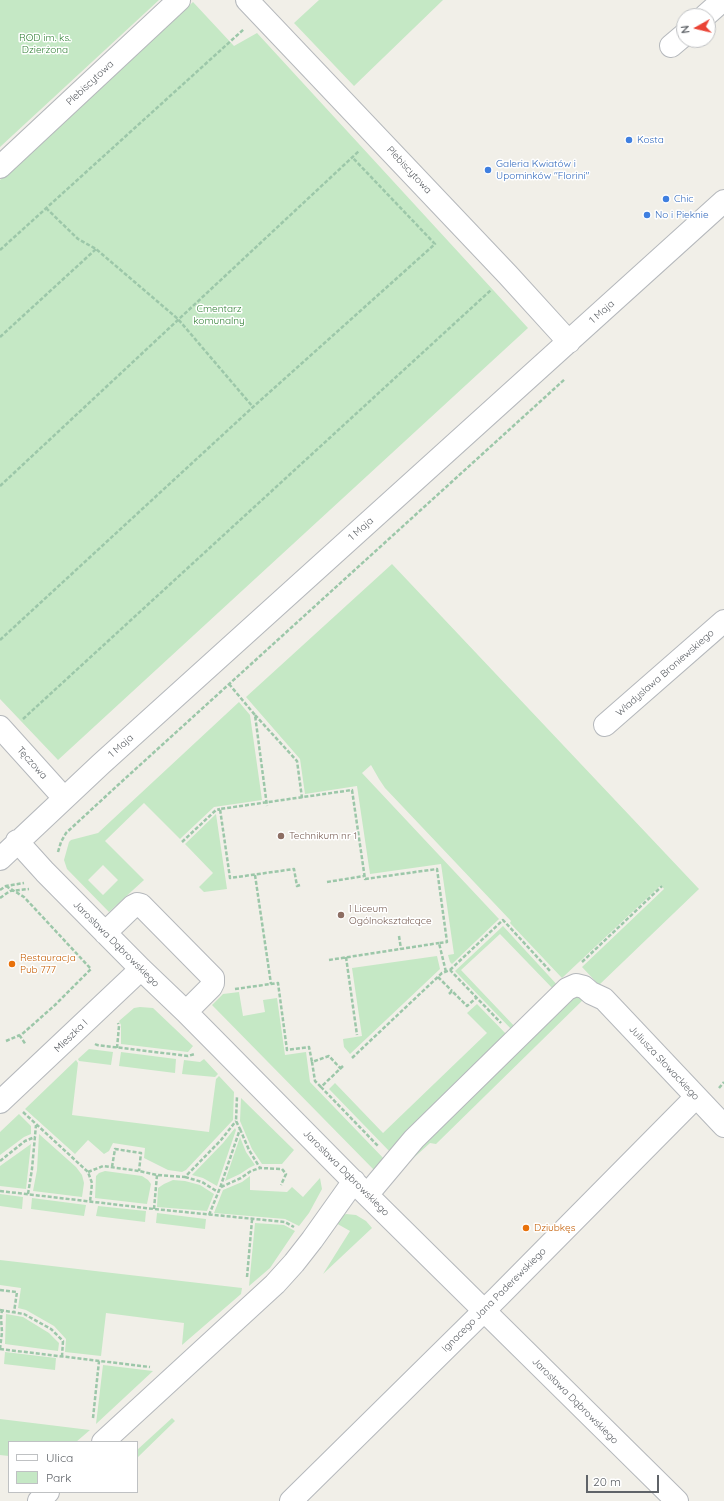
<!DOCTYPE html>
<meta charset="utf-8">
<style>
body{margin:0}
#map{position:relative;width:724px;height:1501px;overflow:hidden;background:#f1efe8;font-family:Quicksand,sans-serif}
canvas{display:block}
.legend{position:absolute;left:8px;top:1441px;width:130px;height:52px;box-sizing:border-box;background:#fff;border:1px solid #bfc1c3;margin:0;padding:5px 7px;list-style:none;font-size:12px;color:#5f6368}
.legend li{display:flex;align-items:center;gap:8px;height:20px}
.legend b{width:20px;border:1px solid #bfc1c3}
.north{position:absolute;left:676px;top:8px;width:40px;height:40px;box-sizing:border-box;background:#fff;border:1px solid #bfc1c3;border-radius:50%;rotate:262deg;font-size:11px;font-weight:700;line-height:16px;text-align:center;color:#5f6368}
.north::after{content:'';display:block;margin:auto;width:14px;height:18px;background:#ea4335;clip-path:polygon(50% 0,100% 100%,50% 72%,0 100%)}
.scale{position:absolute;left:586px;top:1475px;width:73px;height:18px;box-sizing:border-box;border:2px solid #5f6368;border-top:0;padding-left:5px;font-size:12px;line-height:14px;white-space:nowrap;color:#5f6368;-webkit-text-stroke:3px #fff;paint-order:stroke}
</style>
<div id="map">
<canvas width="724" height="1501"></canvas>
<ul class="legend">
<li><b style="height:5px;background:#fff"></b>Ulica</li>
<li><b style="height:11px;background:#c5e8c5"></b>Park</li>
</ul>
<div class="north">N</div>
<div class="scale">20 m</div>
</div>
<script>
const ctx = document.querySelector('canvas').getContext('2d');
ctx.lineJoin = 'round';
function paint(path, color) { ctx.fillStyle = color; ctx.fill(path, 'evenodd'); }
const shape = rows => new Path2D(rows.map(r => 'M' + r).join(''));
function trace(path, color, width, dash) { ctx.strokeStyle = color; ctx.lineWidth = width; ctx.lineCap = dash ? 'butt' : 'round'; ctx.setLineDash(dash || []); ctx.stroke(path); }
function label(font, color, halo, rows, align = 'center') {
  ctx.font = font + ' Quicksand,sans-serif'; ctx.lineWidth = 3; ctx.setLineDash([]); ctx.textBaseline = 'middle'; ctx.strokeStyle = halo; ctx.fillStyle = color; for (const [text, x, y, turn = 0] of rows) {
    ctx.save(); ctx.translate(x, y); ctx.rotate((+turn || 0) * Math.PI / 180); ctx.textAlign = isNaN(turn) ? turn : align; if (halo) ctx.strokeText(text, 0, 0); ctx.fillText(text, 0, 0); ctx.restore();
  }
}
const green = shape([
 [0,0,159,0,0,147],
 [319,0,443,0,354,86,294,23],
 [193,2,234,46,257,33,528,328,58,760,0,699,0,180],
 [392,564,699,889,599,985,582,967,664,889,661,885,562,978,510,923,511,921,385,788,379,779,371,765,362,773,499,919,452,964,450,962,448,955,454,954,441,864,370,874,357,786,305,794,300,759,246,697],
 [239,702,250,715,262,800,214,807,180,839,144,803,105,841,144,880,109,912,67,869,64,860,69,842,71,840,98,833],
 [103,865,118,880,103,895,88,880],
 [216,814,227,889,204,892,199,887,213,873,185,844],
 [503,926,560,988,556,992,500,934,461,970,517,1029,514,1032,455,971],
 [437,956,440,969,350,1054,344,1047,343,1039,362,1036,352,968],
 [239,992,243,1016,265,1012,263,1000,277,998,285,1055,306,1052,310,1082,387,1162,376,1172,212,1005,223,994],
 [569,996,587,996,436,1144,430,1143,407,1164,412,1156],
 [477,1004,509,1037,393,1155,329,1089,335,1083,383,1133,487,1033,467,1013],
 [140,1007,153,1008,193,1046,188,1052,121,1044,121,1025,119,1021,134,1008],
 [89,1049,113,1052,111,1065,79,1061,78,1059],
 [121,1052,176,1059,175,1073,119,1066],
 [204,1059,218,1074,215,1077,182,1074,184,1060,200,1062],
 [76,1060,78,1063,72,1115,209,1132,216,1079,219,1076,234,1092,233,1120,186,1170,182,1172,168,1170,144,1158,145,1148,113,1143,109,1151,104,1154,88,1140,75,1154,25,1109],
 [241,1098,294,1150,282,1164,262,1164,252,1149,240,1121],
 [19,1114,31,1126,31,1134,24,1137,0,1155,0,1132],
 [235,1128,236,1130,217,1186,203,1178,192,1175,223,1143],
 [39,1134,76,1167,82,1175,84,1183,82,1197,33,1191,37,1170],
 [240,1137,246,1152,255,1165,249,1168,240,1174,225,1181],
 [31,1144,26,1189,0,1186,0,1166],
 [105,1171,142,1176,148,1180,151,1184,147,1204,95,1198,96,1176,99,1173],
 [250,1176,250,1190,287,1192,292,1187,303,1197,320,1178,322,1189,309,1213,299,1226,285,1219,214,1213,223,1190,242,1182],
 [173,1180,185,1181,200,1185,214,1194,207,1211,157,1207,158,1188,164,1184],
 [0,1194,23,1197,22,1209,0,1206],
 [32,1198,86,1205,84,1216,31,1209],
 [98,1206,146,1211,145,1222,96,1216],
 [157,1213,206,1219,205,1229,156,1223],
 [346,1214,356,1215,366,1221,372,1228,323,1274,350,1231,334,1222,341,1216],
 [255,1223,284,1225,295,1231,270,1268,249,1286],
 [0,1260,242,1288,241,1294,182,1345,184,1323,106,1313,101,1356,65,1352,66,1339,54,1326,26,1310,18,1308,21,1288,0,1285],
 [6,1314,23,1317,49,1333,59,1343,58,1351,5,1344],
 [5,1352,56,1358,55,1370,4,1364],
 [103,1365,153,1371,96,1424],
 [172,1418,175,1421,137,1458,137,1450],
 [0,1419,90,1430,76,1442,9,1442,9,1456,0,1455]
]);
const path = shape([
 [46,208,78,239,96,249,178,319,253,407],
 [0,250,244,29],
 [0,337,96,249],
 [0,486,359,151],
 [0,640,253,407,435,244,352,157],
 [229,684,255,715,267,806],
 [255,715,297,761,302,798],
 [23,719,491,290],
 [182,842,216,810,220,809],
 [58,852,61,842,66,833,118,785,565,379],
 [255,875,271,984],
 [327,882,364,876],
 [300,885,297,886,294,869,230,878,220,809,352,790,365,879,437,869,447,942,439,943,446,972],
 [6,886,24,897,91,969,55,1005,20,1036,26,1045],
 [0,890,6,886,24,883],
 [0,898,10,891,29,889],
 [399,936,401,949],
 [346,957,357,1035],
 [329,960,439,943],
 [582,962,662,886],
 [450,970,503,920,551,972],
 [438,977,452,991],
 [235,989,278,983,287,1050,309,1047,312,1062],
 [449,994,452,991,467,1006,476,998],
 [6,1041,20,1035],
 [95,1044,97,1045,188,1056,195,1054],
 [117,1048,119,1026,118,1023],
 [352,1058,442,973,450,970,501,1023],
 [343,1066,321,1087,378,1146],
 [321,1087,315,1081,312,1062,329,1056,341,1069],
 [719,1088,724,1082],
 [23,1112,88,1172,92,1183,90,1202],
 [240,1129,249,1150,260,1168,282,1169,286,1174,281,1185],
 [0,1161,25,1141,35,1137],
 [112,1167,115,1149,141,1153,139,1171],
 [88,1172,103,1166,139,1171,157,1175,185,1177,221,1140,236,1121],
 [185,1177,202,1182,218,1192],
 [221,1187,241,1178,251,1171,260,1168],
 [0,1191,154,1209,285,1222,294,1227],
 [28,1194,32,1169,36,1125],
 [154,1209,157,1175],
 [209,1215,220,1188,240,1129,236,1121,237,1096],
 [247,1277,252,1220],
 [0,1290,17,1292,14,1312],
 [0,1310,24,1314,51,1329,63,1341,62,1356],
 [0,1349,150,1367],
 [0,1349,2,1332,1,1318,2,1310],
 [93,1418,99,1361]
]);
const minor = shape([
 [247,0,508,275,569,342],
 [705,16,723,0],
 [671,46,684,35],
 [0,167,179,0],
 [605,725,724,621],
 [0,727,64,798],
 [17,841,45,872,141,969,186,1012,367,1195,677,1501],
 [0,859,101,764,724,201],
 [105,933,133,906,137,904,141,905,213,978,213,983,211,987,186,1012],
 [0,1102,141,969],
 [367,1195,414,1139,567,989,576,985,584,987,591,993,604,999,724,1126],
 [103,1442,275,1284,294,1263,312,1240,354,1181],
 [39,1501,48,1492],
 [291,1501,498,1297,696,1097]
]);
const markers = [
 [629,140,4,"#3f7fe0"],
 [488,170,4,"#3f7fe0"],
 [666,199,4,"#3f7fe0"],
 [647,215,4,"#3f7fe0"],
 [281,836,4,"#8d6e63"],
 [341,915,4,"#8d6e63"],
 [12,964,4,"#e8710a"],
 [526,1228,4,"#e8710a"]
];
const parkNames = [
 ["ROD im. ks.",45,38],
 ["Dzierżona",45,50],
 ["Cmentarz",219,309],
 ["komunalny",219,321]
];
const streetNames = [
 ["Plebiscytowa",90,83,-43],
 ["Plebiscytowa",409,170,47],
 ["1 Maja",602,312,-42],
 ["1 Maja",361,529,-42],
 ["Władysława Broniewskiego",665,673,-41],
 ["1 Maja",121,746,-42],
 ["Tęczowa",32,763,48],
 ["Jarosława Dąbrowskiego",116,944,45],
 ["Mieszka I",71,1036,-44],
 ["Juliusza Słowackiego",664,1063,47],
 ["Jarosława Dąbrowskiego",346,1173,45],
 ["Ignacego Jana Paderewskiego",494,1300,-45],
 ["Jarosława Dąbrowskiego",575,1401,45]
];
const shopNames = [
 ["Kosta",637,140],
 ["Galeria Kwiatów i",496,164],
 ["Upominków \"Florini\"",496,176],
 ["Chic",674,199],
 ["No i Pieknie",655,215]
];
const educationNames = [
 ["Technikum nr 1",289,836],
 ["I Liceum",349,909],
 ["Ogólnokształcące",349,921]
];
const foodNames = [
 ["Restauracja",20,958],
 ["Pub 777",20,970],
 ["Dziubkęs",534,1228]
];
paint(green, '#c5e8c5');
trace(minor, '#b5b8bc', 24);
trace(path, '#9cc7a9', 2.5, [4, 2]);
trace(minor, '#fff', 22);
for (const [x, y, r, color] of markers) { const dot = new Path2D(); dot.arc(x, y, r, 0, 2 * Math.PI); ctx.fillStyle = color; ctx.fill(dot); trace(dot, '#fff', 1.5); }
label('10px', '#348238', '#fff', parkNames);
label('10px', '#5f6368', '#fff', streetNames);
label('10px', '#366cbe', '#fff', shopNames, 'left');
label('10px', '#785e54', '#fff', educationNames, 'left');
label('10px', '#c56008', '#fff', foodNames, 'left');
</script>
